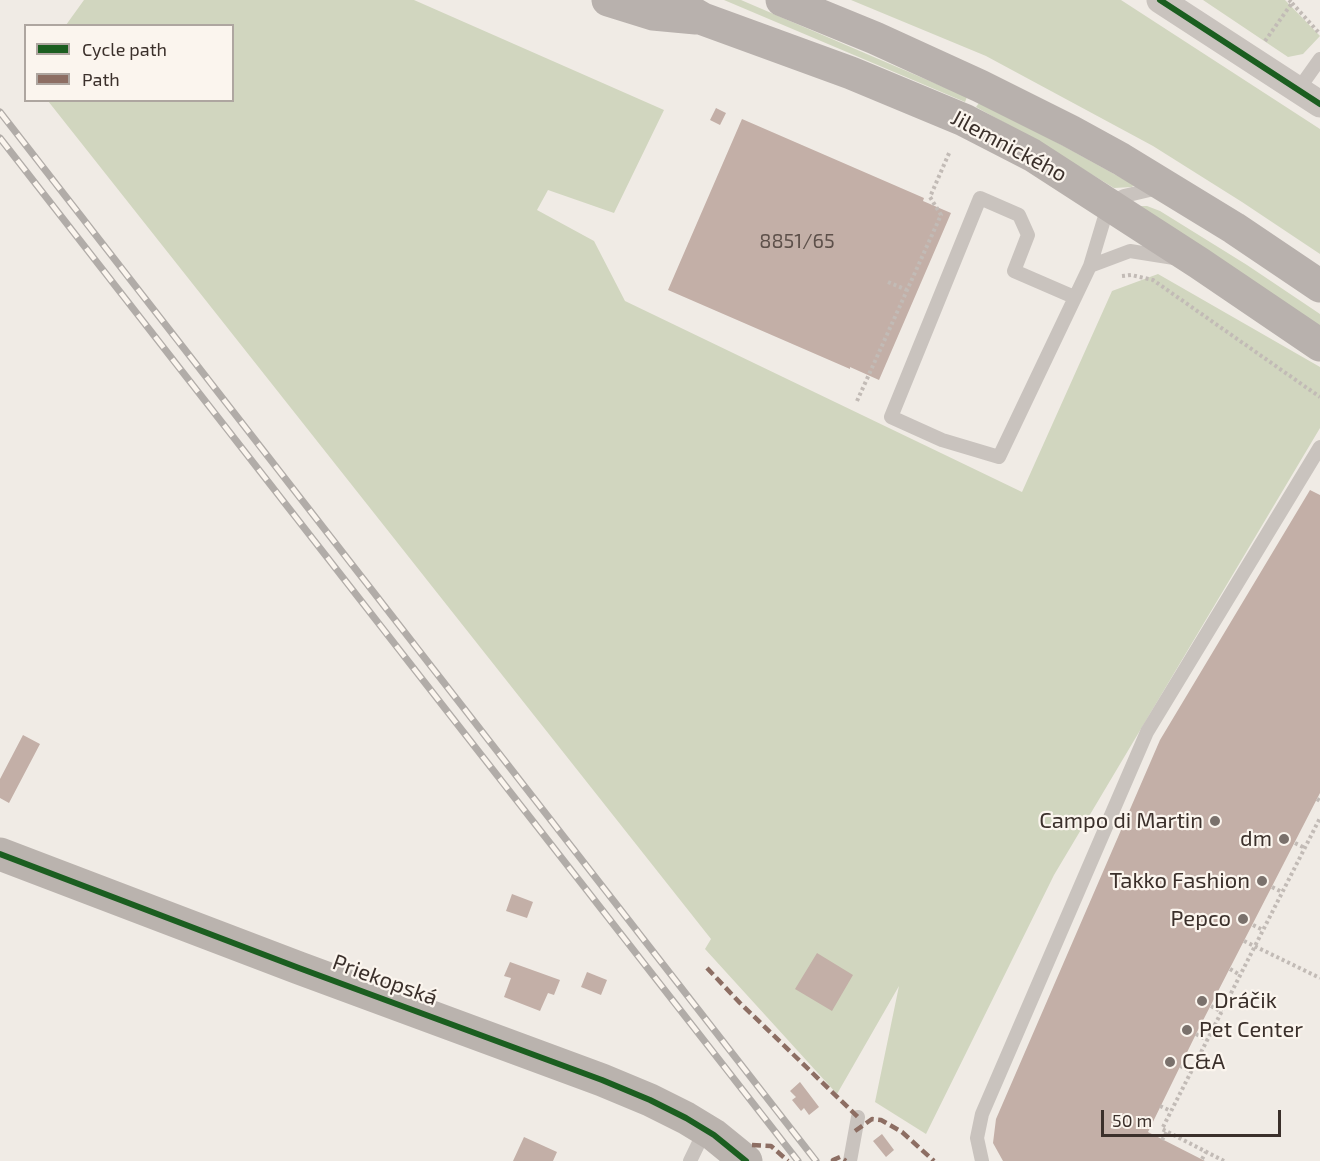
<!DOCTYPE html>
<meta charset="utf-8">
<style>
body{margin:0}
#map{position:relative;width:1320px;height:1161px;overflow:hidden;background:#f0ebe5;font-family:"Exo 2",sans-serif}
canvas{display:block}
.legend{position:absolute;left:24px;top:24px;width:210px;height:78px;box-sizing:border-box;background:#fbf5ee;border:2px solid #aea6a0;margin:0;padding:8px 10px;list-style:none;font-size:18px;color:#3b302b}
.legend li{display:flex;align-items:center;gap:12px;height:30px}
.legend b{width:30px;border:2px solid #aea6a0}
.scale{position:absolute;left:1101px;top:1110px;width:180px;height:27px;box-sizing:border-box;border:3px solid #3b302b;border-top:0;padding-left:8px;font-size:18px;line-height:21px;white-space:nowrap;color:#3b302b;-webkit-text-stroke:4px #fbf5ee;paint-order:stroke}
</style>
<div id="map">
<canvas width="1320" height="1161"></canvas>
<ul class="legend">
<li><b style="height:8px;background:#1b5e20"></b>Cycle path</li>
<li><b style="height:8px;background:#8d6e63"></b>Path</li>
</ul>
<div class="scale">50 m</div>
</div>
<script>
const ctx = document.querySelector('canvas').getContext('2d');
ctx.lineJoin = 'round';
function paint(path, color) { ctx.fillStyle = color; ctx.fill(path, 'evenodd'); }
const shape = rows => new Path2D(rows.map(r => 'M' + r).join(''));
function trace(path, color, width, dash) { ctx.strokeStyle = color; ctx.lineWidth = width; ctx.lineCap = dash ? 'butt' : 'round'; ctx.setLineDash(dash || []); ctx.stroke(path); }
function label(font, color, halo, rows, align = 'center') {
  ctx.font = font + ' "Exo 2",sans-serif'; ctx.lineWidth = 4.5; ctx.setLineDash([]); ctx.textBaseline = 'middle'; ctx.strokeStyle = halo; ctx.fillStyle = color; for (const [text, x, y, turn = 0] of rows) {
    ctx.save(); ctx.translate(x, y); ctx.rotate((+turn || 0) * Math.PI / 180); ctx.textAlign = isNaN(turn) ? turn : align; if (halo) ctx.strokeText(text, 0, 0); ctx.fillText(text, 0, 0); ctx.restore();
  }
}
const green = shape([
 [84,0,414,0,664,110,614,213,548,190,537,210,594,241,625,301,1022,492,1112,291,1158,274,1320,367,1320,428,1054,875,926,1134,875,1102,899,986,837,1094,705,949,711,939,48,101,232,100,232,26,66,25],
 [724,0,741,0,967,97,965,102],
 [851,0,1121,0,1320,129,1320,254,1242,202,1153,146,986,56],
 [1203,0,1285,0,1320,36,1303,54,1288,57],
 [979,103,1040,133,1134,185,1132,187,1114,188,1037,141,976,107],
 [1140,206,1147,206,1160,211,1247,265,1320,314,1320,329]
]);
const building = shape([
 [716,108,726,113,720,125,710,120],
 [742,119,924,198,923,201,951,213,879,380,850,367,850,369,668,290],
 [1310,490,1320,495,1320,793,1196,1034,1148,1132,1205,1161,1003,1161,993,1143,996,1119,1160,740],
 [23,735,40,744,9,803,0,798,0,779],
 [512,894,533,902,527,918,506,911],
 [817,953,853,975,832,1011,795,989],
 [510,962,560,980,554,995,548,993,540,1011,504,997,511,978,504,976],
 [587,972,607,980,601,995,581,987],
 [800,1082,819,1107,809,1115,804,1108,801,1111,792,1100,796,1097,790,1091],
 [882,1134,894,1150,886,1157,873,1141],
 [524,1137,557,1152,553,1161,513,1161]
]);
const path = shape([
 [1292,3,1320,34],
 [1265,41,1292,3,1289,0],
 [1122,276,1131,275,1153,280,1320,397],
 [888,282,907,290],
 [857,401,941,215,930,197,950,151],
 [1317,799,1320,801],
 [1295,843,1305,848],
 [1272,887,1282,892],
 [1253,925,1263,930],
 [1244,941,1320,978],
 [1230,969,1240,975],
 [1211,1006,1222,1012],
 [1196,1034,1207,1040],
 [1180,1066,1191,1071],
 [1160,1106,1171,1111],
 [1162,1140,1167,1132],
 [1202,1159,1206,1152],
 [1224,1161,1162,1129,1320,818]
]);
const lane = shape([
 [1298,90,1320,59],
 [1090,266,1130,251,1174,258],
 [1074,297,1014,271,1028,235,1019,215,980,198,891,417,942,440,999,457,1090,266,1109,203,1124,196,1158,188],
 [690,1161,705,1130],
 [850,1161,858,1117],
 [982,1161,977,1138,982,1114,1147,732,1320,447]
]);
const street = shape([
 [1160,0,1320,104]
]);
const secondary = shape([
 [0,854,299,968,602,1080,650,1100,686,1118,714,1135,746,1161]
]);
const primary = shape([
 [608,0,653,14,696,18],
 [670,0,703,19,851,73,964,120,1032,155,1199,263,1320,345],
 [782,0,875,38,980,86,1070,131,1121,159,1234,228,1320,286]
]);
const rail = shape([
 [0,112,816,1161],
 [0,138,798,1161]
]);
const quiet = shape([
 [707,968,740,1003,858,1117],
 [855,1131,872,1119,881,1120,902,1132,934,1161],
 [752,1145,771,1146,788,1161],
 [834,1161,833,1160,840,1157,846,1161]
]);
const cycleway = shape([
 [1160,0,1320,104],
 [0,854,299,968,602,1080,650,1100,686,1118,714,1135,746,1161]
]);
const markers = [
 [1215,821,6,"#7a716c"],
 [1284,839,6,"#7a716c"],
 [1262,881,6,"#7a716c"],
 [1243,919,6,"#7a716c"],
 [1202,1001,6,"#7a716c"],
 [1187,1030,6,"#7a716c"],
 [1170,1062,6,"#7a716c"]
];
const numberNames = [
 ["8851/65",797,241]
];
const streetNames = [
 ["Jilemnického",1009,146,28],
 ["Priekopská",385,980,20]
];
const poiNames = [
 ["Campo di Martin",1203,821],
 ["dm",1272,839],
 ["Takko Fashion",1250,881],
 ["Pepco",1231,919],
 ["Dráčik",1214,1001,"left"],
 ["Pet Center",1199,1030,"left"],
 ["C&A",1182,1062,"left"]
];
paint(green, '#d1d6bf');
paint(building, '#c3afa7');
trace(path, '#c2bbb6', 4, [3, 3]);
trace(lane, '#c9c3be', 14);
trace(street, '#c9c3be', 27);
trace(secondary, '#bab3ae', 33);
trace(primary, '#b8b1ad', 33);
trace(rail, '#b1aca8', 7);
trace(rail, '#fbf5ee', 4.5, [14]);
trace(quiet, '#8d6e63', 4.5, [9, 4.5]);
trace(cycleway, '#1b5e20', 6);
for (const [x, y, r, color] of markers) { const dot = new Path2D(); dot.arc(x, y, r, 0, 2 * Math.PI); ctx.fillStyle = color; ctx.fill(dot); trace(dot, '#fbf5ee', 2); }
label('20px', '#5d504a', null, numberNames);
label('22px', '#3b302b', '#fbf5ee', streetNames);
label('22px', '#3b302b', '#fbf5ee', poiNames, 'right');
</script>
